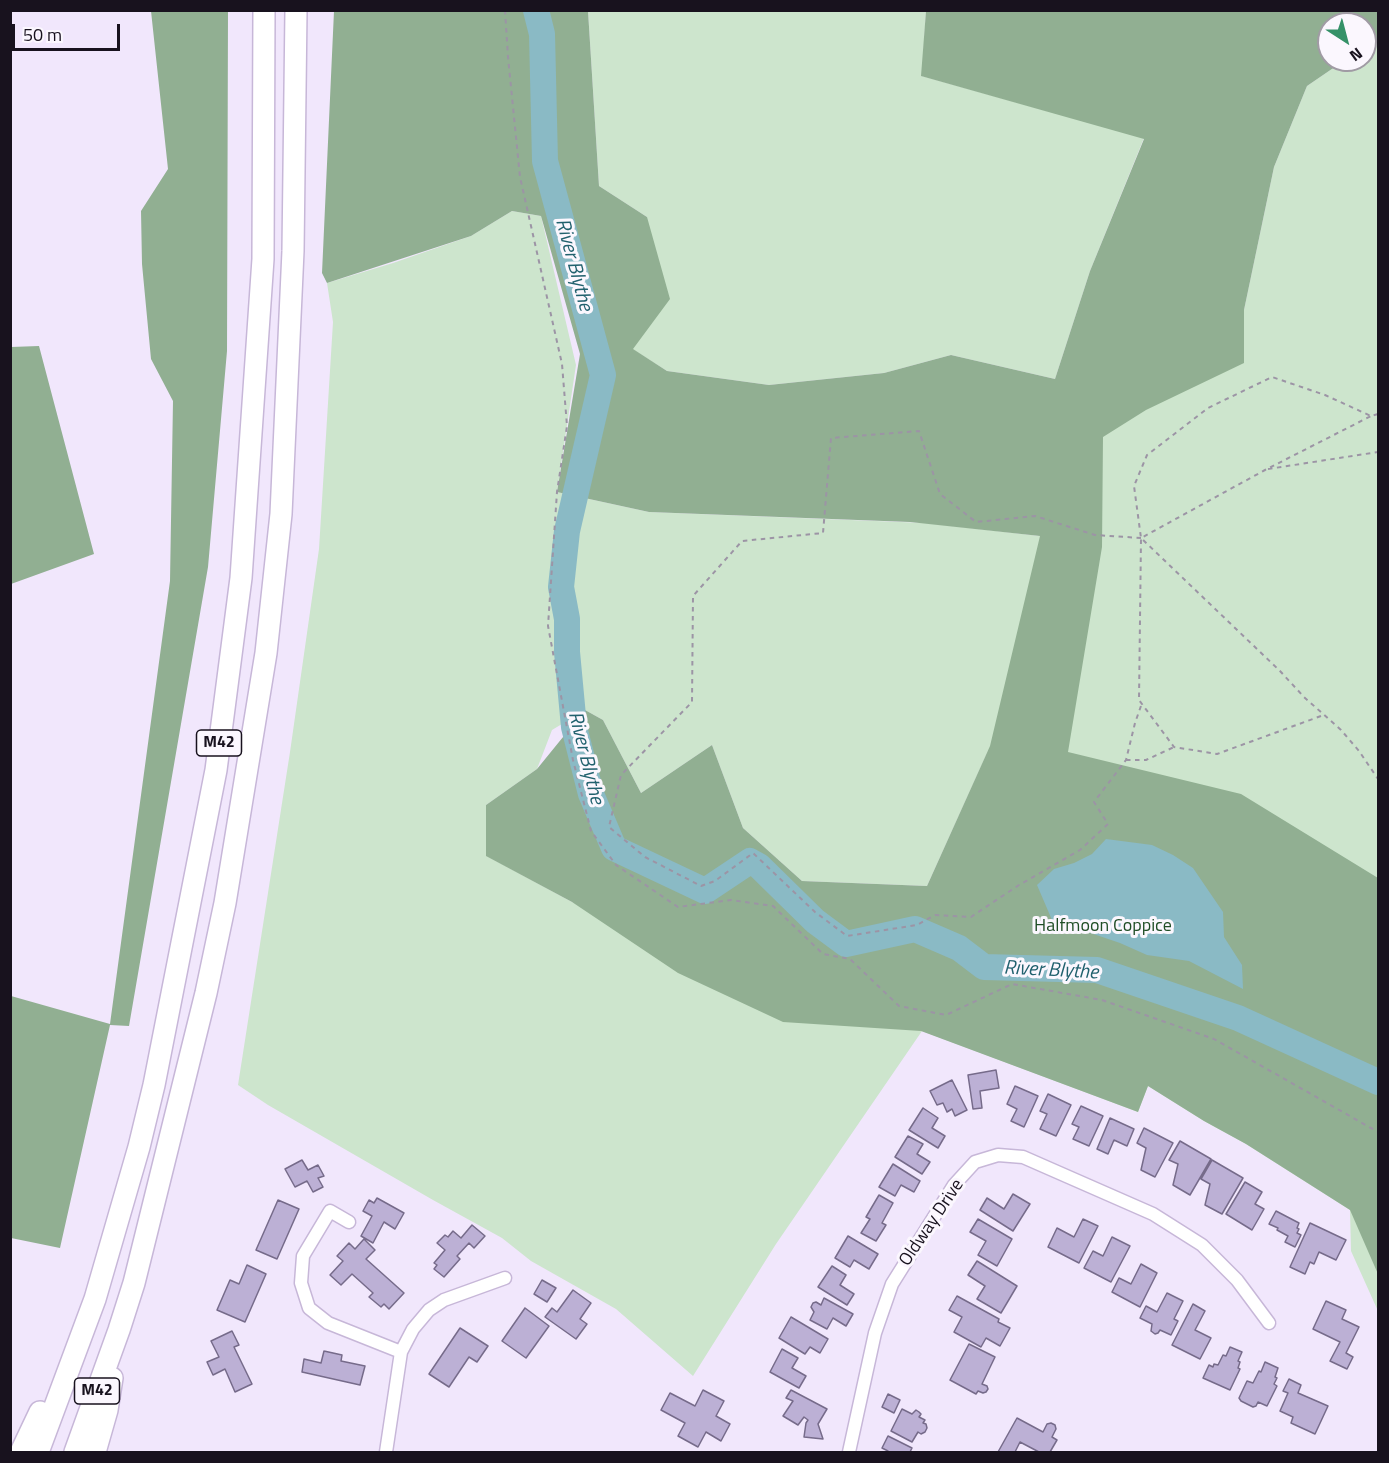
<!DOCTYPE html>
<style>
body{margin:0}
#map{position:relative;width:1389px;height:1463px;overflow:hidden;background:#f1e7fc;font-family:"Titillium Web",sans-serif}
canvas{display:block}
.frame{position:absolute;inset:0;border:12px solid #18121e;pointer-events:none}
.north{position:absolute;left:1317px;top:12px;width:60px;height:60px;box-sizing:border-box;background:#fbf7fe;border:2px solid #a09ba4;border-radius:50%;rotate:144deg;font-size:16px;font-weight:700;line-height:24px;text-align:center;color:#18121e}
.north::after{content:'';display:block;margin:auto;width:21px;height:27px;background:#359168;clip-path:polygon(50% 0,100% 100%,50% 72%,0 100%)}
.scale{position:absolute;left:12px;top:24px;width:108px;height:27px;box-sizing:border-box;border:3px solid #18121e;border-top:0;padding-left:8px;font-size:18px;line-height:21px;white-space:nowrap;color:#18121e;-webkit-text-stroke:4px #fbf7fe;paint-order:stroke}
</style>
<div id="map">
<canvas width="1389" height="1463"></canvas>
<div class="frame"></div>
<div class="north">N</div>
<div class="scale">50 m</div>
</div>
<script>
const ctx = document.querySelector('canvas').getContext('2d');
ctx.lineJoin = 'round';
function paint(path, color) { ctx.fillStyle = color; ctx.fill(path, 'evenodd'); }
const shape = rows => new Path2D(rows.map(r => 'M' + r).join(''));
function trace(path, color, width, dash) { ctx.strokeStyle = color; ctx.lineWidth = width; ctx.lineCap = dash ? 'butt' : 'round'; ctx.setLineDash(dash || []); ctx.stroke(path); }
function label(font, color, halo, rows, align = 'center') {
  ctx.font = font + ' "Titillium Web",sans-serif'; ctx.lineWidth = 6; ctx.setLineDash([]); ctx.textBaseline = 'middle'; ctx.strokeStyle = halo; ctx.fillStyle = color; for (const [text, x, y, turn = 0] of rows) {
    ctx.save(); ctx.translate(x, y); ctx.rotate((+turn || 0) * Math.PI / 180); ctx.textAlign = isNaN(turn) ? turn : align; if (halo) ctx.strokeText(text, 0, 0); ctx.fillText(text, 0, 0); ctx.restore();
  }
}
const green = shape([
 [588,11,926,11,922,76,1144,138,1090,271,1055,379,951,355,884,373,769,385,667,371,632,349,647,217,599,186],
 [1373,41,1378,42,1378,1311,1351,1251,1350,1210,1246,1144,1204,1121,1148,1086,1138,1112,922,1031,776,1244,693,1376,616,1309,531,1261,502,1238,433,1200,268,1105,238,1085,290,752,319,549,333,322,327,283,393,263,471,236,512,211,541,216,576,365,557,492,649,512,926,523,1040,536,1090,329,1244,344,1244,310,1274,167,1307,86,1345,60,1365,60,1365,46],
 [585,710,603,720,641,793,712,745,743,828,802,881,927,886,988,751,921,1031,572,902,487,856,486,805,537,769,552,730]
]);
const forest = shape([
 [151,11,228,11,227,351,208,567,129,1026,110,1025,60,1248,11,1238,11,996,110,1024,170,581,173,401,151,359,142,264,141,211,168,169],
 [334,11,588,11,599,186,647,217,670,299,633,349,667,371,769,385,884,373,951,355,1055,379,1090,271,1144,139,921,76,926,11,1378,11,1378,42,1373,41,1365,46,1365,24,1329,24,1329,60,1345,60,1307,86,1274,167,1244,310,1244,363,1146,410,1103,437,1102,547,1068,752,1241,794,1378,878,1378,1274,1350,1210,1246,1144,1204,1121,1148,1086,1138,1112,921,1031,783,1022,678,973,572,902,486,856,486,805,537,769,585,710,603,720,641,793,712,745,743,828,802,881,927,886,990,746,1040,536,910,522,649,512,557,492,580,354,541,216,512,211,471,236,327,283,322,273],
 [39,346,94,554,11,584,11,347]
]);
const water = shape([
 [1106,839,1152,845,1173,855,1193,868,1223,912,1224,937,1242,965,1243,989,1189,961,1147,955,1120,943,1052,920,1037,885,1054,869,1074,863,1092,854]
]);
const stream = shape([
 [1375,1079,1378,1075]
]);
const river = shape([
 [536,10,542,34,545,161,603,375,567,531,561,587,567,619,567,652,574,727,591,794,614,848,705,891,750,861,759,866,815,921,846,944,915,929,959,948,984,967,1097,970,1238,1018,1378,1082]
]);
const building = shape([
 [996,1070,999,1088,980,1091,982,1108,973,1109,968,1075,996,1070],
 [952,1080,967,1110,955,1116,952,1109,947,1112,943,1103,937,1105,930,1091,952,1080],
 [1015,1086,1038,1096,1024,1127,1011,1121,1017,1109,1007,1104,1015,1086],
 [1048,1094,1071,1105,1056,1136,1040,1129,1047,1114,1040,1111,1048,1094],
 [1081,1106,1103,1116,1089,1146,1073,1139,1079,1127,1072,1124,1081,1106],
 [923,1108,938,1118,932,1128,945,1136,938,1148,909,1130,923,1108],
 [1110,1118,1134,1129,1127,1146,1114,1140,1108,1154,1097,1149,1110,1118],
 [1144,1128,1173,1143,1155,1177,1141,1170,1146,1148,1137,1143,1144,1128],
 [908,1136,923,1144,917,1154,930,1162,922,1174,895,1157,908,1136],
 [1180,1141,1211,1159,1190,1195,1173,1185,1178,1164,1169,1160,1180,1141],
 [302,1160,308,1170,318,1165,324,1176,318,1178,323,1187,313,1192,307,1181,295,1187,285,1169,302,1160],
 [1212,1160,1243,1178,1222,1214,1205,1205,1210,1184,1201,1179,1212,1160],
 [893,1164,920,1181,914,1192,901,1185,895,1196,879,1187,893,1164],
 [1245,1182,1262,1192,1255,1204,1264,1209,1252,1230,1226,1214,1245,1182],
 [1013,1194,1030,1204,1013,1231,980,1210,987,1198,1004,1209,1013,1194],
 [879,1195,893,1203,882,1223,886,1225,876,1241,861,1233,870,1219,866,1217,879,1195],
 [377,1198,404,1213,395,1229,384,1222,373,1243,361,1236,372,1216,363,1211,369,1200,374,1203,377,1198],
 [278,1200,299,1209,277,1259,256,1250,278,1200],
 [1276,1211,1299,1223,1297,1228,1299,1229,1297,1233,1301,1235,1295,1247,1285,1242,1288,1236,1277,1230,1278,1228,1269,1224,1276,1211],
 [978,1219,1012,1239,997,1266,978,1255,986,1241,970,1232,978,1219],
 [1083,1219,1098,1226,1079,1263,1048,1247,1057,1228,1074,1237,1083,1219],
 [1310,1223,1346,1240,1336,1260,1319,1252,1314,1264,1310,1262,1305,1274,1290,1267,1310,1223],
 [472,1225,485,1236,474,1248,469,1243,457,1256,460,1259,444,1277,434,1269,437,1265,434,1263,445,1250,437,1243,445,1235,448,1237,453,1231,461,1238,472,1225],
 [848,1236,878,1254,869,1269,854,1260,850,1267,835,1258,848,1236],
 [1112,1237,1130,1246,1111,1282,1084,1268,1093,1251,1103,1256,1112,1237],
 [364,1239,375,1250,366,1259,404,1293,389,1309,384,1304,381,1307,369,1297,373,1293,352,1274,341,1285,330,1275,343,1261,337,1256,349,1243,355,1249,364,1239],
 [977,1261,1017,1286,1001,1313,977,1299,985,1286,968,1275,977,1261],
 [1141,1264,1157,1273,1140,1307,1112,1292,1119,1278,1131,1284,1141,1264],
 [247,1265,266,1274,245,1322,217,1310,230,1280,239,1284,247,1265],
 [832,1266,846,1275,840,1285,854,1294,847,1305,818,1287,832,1266],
 [542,1280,556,1288,547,1302,534,1294,542,1280],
 [573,1290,591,1303,580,1319,587,1324,576,1339,545,1317,552,1308,557,1312,573,1290],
 [1167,1293,1183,1301,1174,1319,1178,1321,1171,1335,1160,1330,1158,1333,1155,1334,1151,1331,1152,1324,1140,1318,1146,1306,1157,1312,1167,1293],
 [957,1296,999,1319,998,1322,1010,1328,1000,1346,986,1338,981,1347,954,1332,962,1317,949,1310,957,1296],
 [824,1298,853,1314,846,1326,833,1318,827,1329,810,1320,814,1312,811,1307,813,1303,816,1302,821,1305,824,1298],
 [1326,1301,1346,1310,1342,1319,1359,1327,1346,1353,1353,1357,1347,1369,1330,1361,1340,1342,1313,1329,1326,1301],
 [1193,1304,1205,1311,1195,1330,1211,1338,1200,1359,1172,1345,1193,1304],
 [525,1308,549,1326,526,1358,502,1341,525,1308],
 [791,1317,828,1339,820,1353,810,1347,805,1354,779,1338,791,1317],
 [460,1328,488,1346,477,1362,469,1357,449,1387,429,1374,460,1328],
 [232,1331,239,1345,234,1347,252,1384,235,1392,225,1369,213,1375,207,1362,219,1357,211,1341,232,1331],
 [969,1344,995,1357,982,1384,987,1386,988,1389,986,1392,983,1393,978,1391,976,1394,950,1380,969,1344],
 [1230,1347,1242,1352,1238,1361,1240,1362,1238,1368,1240,1369,1230,1390,1203,1378,1209,1365,1213,1367,1214,1364,1218,1365,1223,1355,1226,1356,1230,1347],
 [782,1349,798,1358,792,1368,806,1376,799,1388,770,1372,782,1349],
 [324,1351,342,1355,341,1361,365,1366,360,1385,302,1372,304,1359,321,1363,324,1351],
 [1265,1362,1278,1368,1275,1377,1277,1378,1274,1384,1277,1386,1267,1406,1258,1402,1256,1406,1253,1407,1241,1401,1239,1398,1247,1381,1253,1383,1259,1371,1261,1372,1265,1362],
 [1289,1379,1301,1385,1298,1393,1328,1406,1315,1434,1291,1423,1293,1417,1280,1411,1288,1393,1283,1391,1289,1379],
 [703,1390,724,1401,716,1416,730,1424,721,1441,706,1432,698,1447,678,1436,685,1423,661,1410,670,1393,695,1406,703,1390],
 [791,1390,827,1409,818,1424,823,1439,804,1437,806,1423,808,1420,804,1417,798,1425,783,1416,793,1401,786,1398,791,1390],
 [888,1394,900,1400,894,1413,882,1407,888,1394],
 [902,1409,912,1414,916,1410,919,1412,921,1414,919,1417,925,1420,923,1423,926,1424,927,1428,925,1432,921,1434,918,1432,912,1442,891,1431,902,1409],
 [1017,1418,1043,1432,1047,1424,1051,1423,1055,1425,1056,1429,1052,1437,1057,1440,1050,1452,1039,1452,1020,1442,1015,1452,998,1452,1017,1418],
 [888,1436,912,1448,910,1452,887,1452,888,1451,882,1448,888,1436]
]);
const path = shape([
 [505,10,508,57,520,177,562,364,567,426,557,492,548,626,573,760,591,831,616,865,678,907,731,900,773,906,823,954,850,959,899,1006,946,1015,1012,984,1102,1000,1214,1039,1378,1132],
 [1378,414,1371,416,1325,395,1272,377,1208,408,1147,455,1134,486,1141,538,1280,671,1304,697,1341,730,1359,751,1378,779],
 [1268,469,1378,452],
 [1141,538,1095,535,1035,516,976,522,940,494,919,431,831,438,823,533,742,541,693,596,692,702,621,775,609,827,645,857,701,886,715,881,753,853,815,912,847,936,917,925,935,915,971,917,1019,885,1080,850,1108,824,1094,802,1126,760,1135,723,1142,703],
 [1321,716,1217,754,1174,747,1139,700,1141,538,1265,470,1371,416],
 [1126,760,1146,760,1174,747]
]);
const minor = shape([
 [349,1222,330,1211,303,1256,301,1283,309,1308,328,1323,401,1352,386,1452],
 [401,1352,413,1329,429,1310,444,1300,505,1278],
 [849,1452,875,1333,892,1284,954,1185,975,1162,998,1155,1023,1157,1153,1214,1202,1245,1237,1280,1269,1323]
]);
const motorway = shape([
 [21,1452,40,1412],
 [38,1452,95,1299,139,1147,154,1085,216,770,241,578,263,259,264,10],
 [75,1452,119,1330,134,1283,206,993,225,903,266,653,281,514,293,251,296,10],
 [95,1452,107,1410,112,1378]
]);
const shields = [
 [219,743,45],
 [97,1391,45]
];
const shieldNames = [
 ["M42",219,743],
 ["M42",97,1391]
];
const parkNames = [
 ["Halfmoon Coppice",1103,927]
];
const streetNames = [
 ["Oldway Drive",932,1223,-56]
];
const waterNames = [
 ["River Blythe",573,265,75],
 ["River Blythe",585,758,76],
 ["River Blythe",1051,971,3]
];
paint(green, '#cde5cd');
paint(forest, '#91af92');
paint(water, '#8abac5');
trace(stream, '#8abac5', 4.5);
trace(river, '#8abac5', 26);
paint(building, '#bcb0d5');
trace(building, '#766b8a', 1.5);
trace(minor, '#c7b7d8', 15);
trace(motorway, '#c7b7d8', 24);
trace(path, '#9c94a5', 2, [4.5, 4.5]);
trace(minor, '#fff', 12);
trace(motorway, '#fff', 21);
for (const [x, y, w] of shields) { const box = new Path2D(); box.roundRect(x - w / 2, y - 13, w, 26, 4.5); ctx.fillStyle = '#fbf7fe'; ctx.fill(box); trace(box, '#18121e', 1.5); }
label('bold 16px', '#18121e', null, shieldNames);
label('18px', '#1f4d25', '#fbf7fe', parkNames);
label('18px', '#18121e', '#fbf7fe', streetNames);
label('italic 20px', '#21616e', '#fbf7fe', waterNames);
</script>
